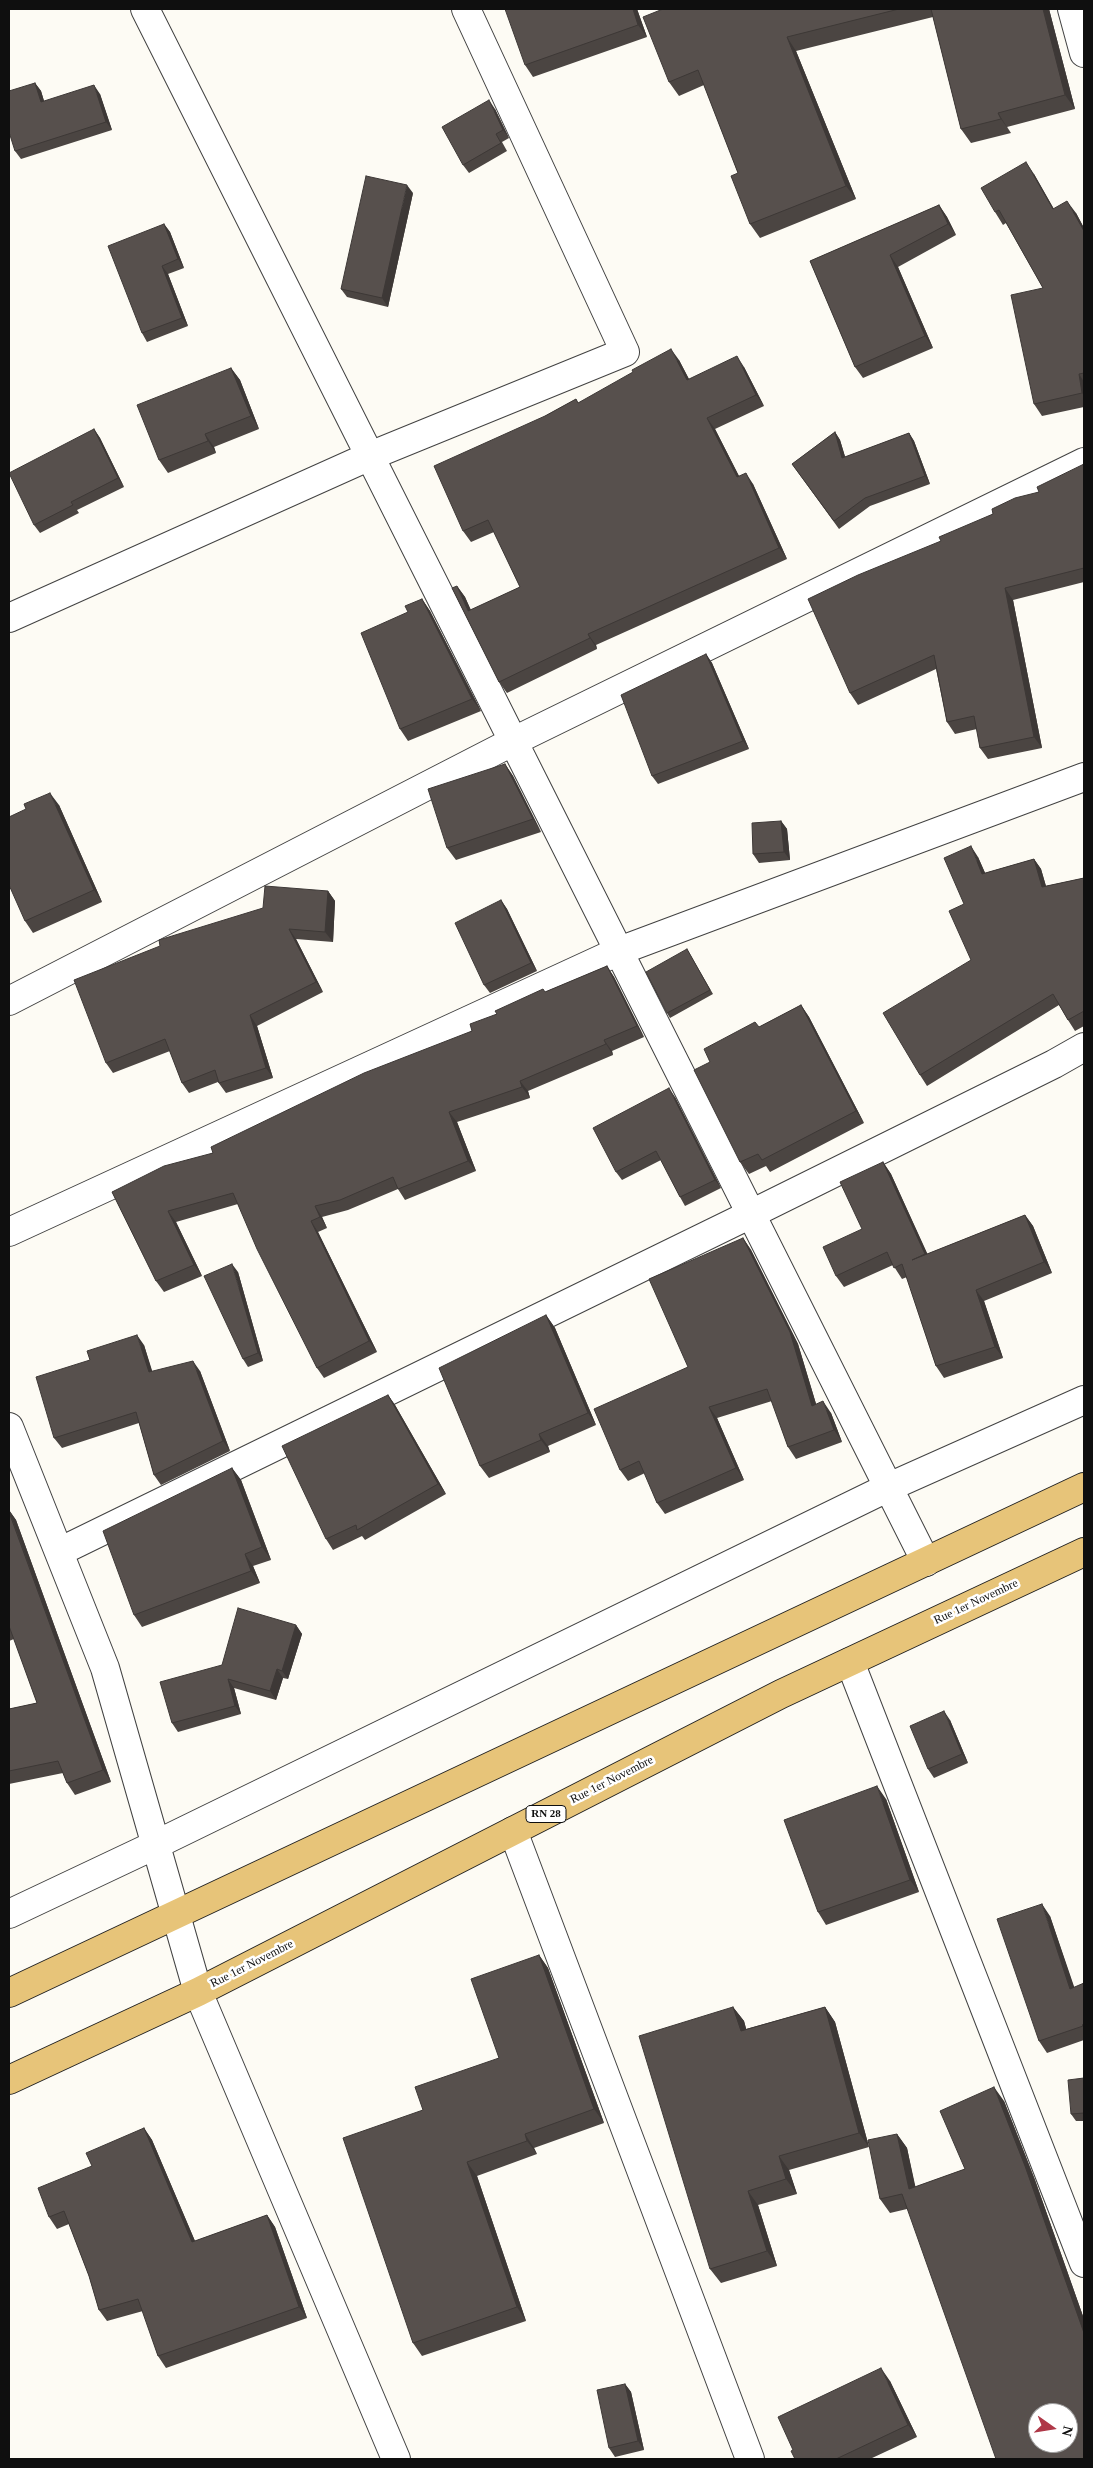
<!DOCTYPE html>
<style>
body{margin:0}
#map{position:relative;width:1093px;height:2468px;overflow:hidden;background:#fdfbf4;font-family:"Times New Roman",serif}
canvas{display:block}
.frame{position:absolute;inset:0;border:10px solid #0f0f0f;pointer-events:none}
.north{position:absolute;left:1028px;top:2403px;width:50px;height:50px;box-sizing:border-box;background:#fff;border:1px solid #9f9f9f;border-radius:50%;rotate:103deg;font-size:14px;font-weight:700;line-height:20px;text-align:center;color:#0f0f0f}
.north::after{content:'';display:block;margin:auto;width:18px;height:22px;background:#af3848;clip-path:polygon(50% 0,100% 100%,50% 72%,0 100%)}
</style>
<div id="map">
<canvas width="1093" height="2468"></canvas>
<div class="frame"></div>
<div class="north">N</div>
</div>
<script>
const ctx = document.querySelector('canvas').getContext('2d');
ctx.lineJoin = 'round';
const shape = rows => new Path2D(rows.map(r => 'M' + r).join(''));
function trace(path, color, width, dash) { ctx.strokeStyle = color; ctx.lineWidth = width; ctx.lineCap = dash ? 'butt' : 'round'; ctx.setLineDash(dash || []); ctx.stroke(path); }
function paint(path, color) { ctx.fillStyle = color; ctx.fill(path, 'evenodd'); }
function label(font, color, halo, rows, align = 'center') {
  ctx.font = font + ' "Times New Roman",serif'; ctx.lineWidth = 5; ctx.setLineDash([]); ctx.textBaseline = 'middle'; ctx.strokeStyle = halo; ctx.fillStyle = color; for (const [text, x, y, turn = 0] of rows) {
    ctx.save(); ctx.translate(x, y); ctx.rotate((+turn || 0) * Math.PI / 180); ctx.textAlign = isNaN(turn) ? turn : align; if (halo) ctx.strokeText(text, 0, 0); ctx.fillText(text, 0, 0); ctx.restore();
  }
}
const minor = shape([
 [145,9,926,1562],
 [1072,9,1084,53],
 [9,618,370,456,625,352,466,9],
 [9,1001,514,741,1084,462],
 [9,1232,619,951,1084,777],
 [9,1427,105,1668,198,1992,396,2459],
 [59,1552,751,1214,1054,1064,1084,1047],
 [850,1662,1084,2263],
 [513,1831,750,2459],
 [9,1914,155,1845,889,1487,1084,1400]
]);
const major = shape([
 [9,1993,1084,1487],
 [9,2080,198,1992,781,1694,1084,1552]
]);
const wall = shape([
 [637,9,647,37,533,77,525,65],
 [663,9,1049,9,1075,109,1007,127,1011,133,971,143,961,129,933,17,796,51,856,199,760,238,750,224,738,173,704,85,679,96,669,82],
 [35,83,41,91,44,101,100,94,112,130,21,159,15,151],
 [495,109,509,138,502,142,507,151,469,173,463,165],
 [1034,174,1054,209,1076,213,1084,228,1084,407,1042,416,1034,404,1043,288,1006,223,1003,225,995,212],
 [413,193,388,307,347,297,341,289],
 [939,205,947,217,956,235,898,267,933,348,863,378,855,367,810,261],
 [164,224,170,232,184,268,168,274,188,326,147,342,142,333],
 [679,360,689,379,744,367,764,406,715,429,739,476,753,484,787,559,596,645,597,649,507,693,499,682,457,586,465,597,471,610,520,587,494,532,471,542,463,531,545,416,576,399,578,403],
 [231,368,240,380,259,429,214,447,216,453,168,473,159,460],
 [94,429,100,438,124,487,77,510,79,513,40,533,34,525],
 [835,432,840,440,845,457,909,433,914,441,930,484,870,506,839,529,792,464],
 [1084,464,1084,582,1013,600,1042,748,988,759,980,748,977,729,955,734,947,722,936,669,858,705,850,693,941,541,993,514,1039,492],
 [422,599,430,611,481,711,408,741,400,729,408,612],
 [706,654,712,663,749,749,658,784,652,776],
 [505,764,513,776,541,832,456,860,447,848],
 [59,805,102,902,33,933,25,921,26,809],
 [781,821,787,829,790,860,759,863,753,854],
 [978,857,985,873,1034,859,1041,869,1046,886,1084,878,1084,1026,1075,1031,1068,1020,1059,1005,927,1086,920,1075,971,960,964,904],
 [328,891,335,901,333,942,296,939,323,992,257,1026,273,1078,226,1093,218,1082,189,1093,182,1083,170,1051,113,1073,106,1063],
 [501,900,507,909,537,971,490,993,484,985],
 [687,949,713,994,670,1018,667,1013],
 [607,966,614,977,644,1037,612,1051,613,1055,528,1091,530,1098,457,1122,476,1171,405,1200,398,1189,348,1210,322,1217,327,1228,318,1232,377,1352,324,1378,317,1368,238,1204,176,1222,202,1276,164,1292,156,1281,112,1192,213,1153,472,1031,497,1014,545,992],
 [801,1005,809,1017,864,1123,770,1172,766,1166,749,1174,740,1162,710,1062,759,1027],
 [675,1097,721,1188,685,1206,680,1197,661,1160,622,1180,616,1172],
 [883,1162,891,1174,927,1254,1025,1215,1033,1226,1052,1273,984,1301,1003,1358,944,1378,936,1366,907,1277,902,1279,893,1265,844,1287,836,1276,862,1229],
 [743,1238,751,1250,798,1344,816,1404,831,1413,842,1442,796,1459,788,1447,772,1401,717,1418,744,1480,665,1514,657,1503,645,1473,628,1481,620,1470,688,1367],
 [238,1272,263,1361,248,1367,243,1359],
 [546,1315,555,1328,596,1425,548,1446,550,1452,489,1478,480,1466],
 [144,1345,152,1372,200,1371,230,1451,161,1485,154,1475,139,1423,62,1448,54,1438],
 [388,1395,395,1405,446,1494,365,1540,362,1536,333,1550,326,1539],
 [232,1468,241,1480,271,1560,253,1566,260,1583,142,1627,134,1615],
 [9,1510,16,1520,111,1782,75,1795,67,1783,63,1773,9,1784,9,1709,37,1703,14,1639,9,1641],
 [296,1625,302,1634,288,1679,283,1678,276,1700,234,1688,241,1714,178,1732,172,1723,222,1665],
 [950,1720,968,1763,934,1778,928,1769],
 [886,1799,919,1892,826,1925,818,1912],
 [1050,1916,1074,1988,1084,1983,1084,2040,1047,2053,1039,2041],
 [539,1955,548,1968,604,2123,534,2148,537,2154,477,2176,526,2321,422,2356,413,2343,423,2110,499,2058],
 [733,2007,744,2021,746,2029,825,2007,835,2022,869,2147,789,2170,797,2194,758,2205,777,2266,721,2283,710,2269],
 [1084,2078,1084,2121,1076,2121,1071,2114],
 [1004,2101,1035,2180,1084,2319,1084,2459,907,2209,890,2213,880,2199,897,2134,907,2148,915,2187,965,2169],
 [144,2128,152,2140,195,2241,267,2215,275,2227,307,2318,166,2368,158,2356,143,2311,107,2321,99,2310,89,2276,69,2224,57,2229,49,2217,92,2166],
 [890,2381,917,2437,870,2459,795,2459,793,2450],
 [625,2384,631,2392,644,2450,615,2457,609,2448]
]);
const shadedWall = shape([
 [633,9,637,9,647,37,638,25],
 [1043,9,1049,9,1075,109,1065,95],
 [787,37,796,51,856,199,846,186],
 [35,83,41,91,47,111,41,102],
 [94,85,100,94,112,130,106,122],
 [489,100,495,109,509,138,503,130],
 [998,113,1007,127,1011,133,1001,119],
 [1026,162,1034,174,1061,222,1053,209],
 [407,185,413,193,388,307,382,298],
 [1067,201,1076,213,1084,228,1084,231],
 [939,205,947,217,956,235,948,224],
 [164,224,170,232,184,268,178,259],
 [890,255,898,267,933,348,925,336],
 [162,266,168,274,188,326,182,318],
 [671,349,679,360,695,391,687,380],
 [737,356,744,367,764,406,756,395],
 [231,368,240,380,259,429,251,416],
 [1079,374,1084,382,1084,396,1082,393],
 [707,418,715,429,745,488,737,477],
 [94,429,100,438,124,487,118,478],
 [835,432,840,440,848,466,842,458],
 [909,433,914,441,930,484,925,476],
 [205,434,214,447,216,453,208,441],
 [746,473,753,484,787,559,779,548],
 [457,586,465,597,476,623,468,611],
 [1005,588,1013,600,1042,748,1034,737],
 [422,599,430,611,481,711,472,699],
 [588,634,596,645,597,649,590,638],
 [706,654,712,663,749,749,743,741],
 [505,764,513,776,541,832,533,819],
 [50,793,59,805,102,902,94,890],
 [781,821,787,829,790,860,784,852],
 [971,846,978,857,990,884,982,874],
 [1034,859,1041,869,1049,897,1042,887],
 [328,891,335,901,333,942,325,932],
 [501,900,507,909,537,971,531,963],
 [289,929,296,939,323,992,316,982],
 [607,966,614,977,644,1037,637,1026],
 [801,1005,809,1017,864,1123,856,1111],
 [250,1015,257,1026,273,1078,266,1068],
 [604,1040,612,1051,613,1055,606,1044],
 [520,1081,528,1091,530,1098,522,1087],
 [669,1088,675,1097,721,1188,715,1180],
 [449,1112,457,1122,476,1171,468,1161],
 [883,1162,891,1174,933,1266,925,1254],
 [315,1206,322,1217,327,1228,320,1217],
 [168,1211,176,1222,202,1276,194,1265],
 [1025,1215,1033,1226,1052,1273,1044,1262],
 [311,1221,318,1232,377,1352,369,1341],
 [743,1238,751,1250,798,1344,820,1417,812,1406],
 [232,1264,238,1272,263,1361,258,1353],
 [976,1290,984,1301,1003,1358,995,1347],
 [546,1315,555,1328,596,1425,588,1413],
 [137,1335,144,1345,156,1383,149,1372],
 [193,1361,200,1371,230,1451,223,1441],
 [388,1395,395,1405,446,1494,438,1484],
 [823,1401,831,1413,842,1442,834,1430],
 [709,1407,717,1418,744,1480,736,1468],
 [539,1434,548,1446,550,1452,541,1440],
 [232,1468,241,1480,271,1560,262,1547],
 [9,1510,16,1520,111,1782,103,1770],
 [245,1554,253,1566,260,1583,251,1571],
 [296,1625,302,1634,288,1679,282,1671],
 [277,1669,283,1678,276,1700,270,1691],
 [228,1679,234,1688,241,1714,235,1706],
 [944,1711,950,1720,968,1763,962,1754],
 [877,1786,886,1799,919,1892,910,1880],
 [1042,1904,1050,1916,1079,2001,1070,1989],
 [539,1955,548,1968,604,2123,594,2109],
 [733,2007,744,2021,751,2046,741,2031],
 [825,2007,835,2022,869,2147,859,2133],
 [994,2087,1004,2101,1035,2180,1084,2319,1084,2333],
 [144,2128,152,2140,200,2253,192,2242],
 [525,2134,534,2148,537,2154,527,2141],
 [897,2134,907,2148,919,2203,909,2189],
 [779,2156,789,2170,797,2194,786,2179],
 [467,2162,477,2176,526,2321,517,2307],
 [748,2191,758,2205,777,2266,767,2251],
 [267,2215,275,2227,307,2318,299,2307],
 [881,2368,890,2381,917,2437,908,2425],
 [625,2384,631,2392,644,2450,638,2441]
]);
const building = shape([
 [505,9,633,9,638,25,525,65,505,9],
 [663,9,899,9,787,37,846,186,750,224,731,176,738,173,698,70,669,82,643,17,663,9],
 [931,9,1043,9,1065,95,998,113,1001,119,961,129,931,9],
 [35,83,41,102,94,85,106,122,15,151,9,132,9,91,35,83],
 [489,100,503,130,496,134,501,143,463,165,442,127,489,100],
 [1026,162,1053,209,1067,201,1084,231,1084,373,1079,374,1082,393,1034,404,1011,295,1043,288,999,210,995,212,981,188,1026,162],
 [366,176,407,185,382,298,341,289,366,176],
 [939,205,948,224,890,255,925,336,855,367,810,261,939,205],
 [164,224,178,259,162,266,182,318,142,333,108,246,164,224],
 [671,349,687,380,737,356,756,395,707,418,737,477,746,473,779,548,588,634,590,638,499,682,452,588,457,586,468,611,520,587,488,520,463,531,434,466,545,416,576,399,578,403,633,372,632,370,671,349],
 [231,368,251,416,205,434,208,441,159,460,137,405,231,368],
 [94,429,118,478,71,502,73,505,34,525,9,473,94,429],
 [835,432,842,458,909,433,925,476,865,498,834,521,792,464,835,432],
 [1084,464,1084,568,1005,588,1034,737,980,748,974,716,947,722,934,655,850,693,808,599,858,575,941,541,939,537,993,514,992,509,1015,498,1039,492,1037,487,1084,464],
 [422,599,472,699,400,729,361,633,408,612,405,606,422,599],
 [706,654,743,741,652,776,621,695,706,654],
 [505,764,533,819,447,848,428,789,505,764],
 [50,793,94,890,25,921,9,885,9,817,26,809,24,804,50,793],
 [781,821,784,852,753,854,752,823,781,821],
 [971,846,982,874,1034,859,1042,887,1084,878,1084,1011,1068,1020,1053,994,920,1075,883,1013,971,960,949,911,964,904,944,858,971,846],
 [265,886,328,891,325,932,289,929,316,982,250,1015,266,1068,219,1083,215,1070,182,1083,165,1039,106,1063,74,980,160,946,159,940,263,908,265,886],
 [501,900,531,963,484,985,455,923,501,900],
 [687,949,710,990,667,1013,646,972,687,949],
 [607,966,637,1026,604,1040,606,1044,520,1081,522,1087,449,1112,468,1161,398,1189,393,1177,340,1200,315,1206,320,1217,311,1221,369,1341,317,1368,257,1249,233,1193,168,1211,194,1265,156,1281,112,1192,164,1166,213,1153,211,1147,364,1073,472,1031,470,1024,497,1014,495,1011,543,989,545,992,607,966],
 [801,1005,856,1111,762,1160,758,1154,740,1162,694,1070,710,1062,704,1049,755,1022,759,1027,801,1005],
 [669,1088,715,1180,680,1197,656,1151,616,1172,593,1128,669,1088],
 [883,1162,925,1254,912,1260,1025,1215,1044,1262,976,1290,995,1347,936,1366,902,1264,894,1268,887,1252,836,1276,823,1247,862,1229,840,1182,883,1162],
 [743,1238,790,1332,812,1406,823,1401,834,1430,788,1447,767,1389,709,1407,736,1468,657,1503,639,1461,620,1470,594,1409,688,1367,649,1279,743,1238],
 [232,1264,258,1353,243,1359,204,1276,232,1264],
 [546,1315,588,1413,539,1434,541,1440,480,1466,439,1368,546,1315],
 [137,1335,149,1372,193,1361,223,1441,154,1475,136,1412,54,1438,36,1377,90,1360,87,1351,137,1335],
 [388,1395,438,1484,357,1530,356,1525,326,1539,282,1446,388,1395],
 [232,1468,262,1547,245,1554,251,1571,134,1615,103,1531,232,1468],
 [9,1512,103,1770,67,1783,58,1761,9,1771,9,1709,37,1703,9,1626,9,1512],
 [238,1608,296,1625,282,1671,277,1669,270,1691,228,1679,235,1706,172,1723,160,1682,222,1665,238,1608],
 [944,1711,962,1754,928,1769,910,1726,944,1711],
 [877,1786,910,1880,818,1912,784,1820,877,1786],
 [1042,1904,1070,1989,1084,1983,1084,2024,1082,2025,1083,2026,1039,2041,997,1919,1042,1904],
 [539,1955,594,2109,525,2134,527,2141,467,2162,517,2307,413,2343,343,2138,423,2110,415,2087,499,2058,471,1979,539,1955],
 [733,2007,741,2031,825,2007,859,2133,779,2156,786,2179,748,2191,767,2251,710,2269,639,2036,733,2007],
 [1084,2078,1084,2113,1071,2114,1068,2080,1084,2078],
 [994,2087,1025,2166,1084,2333,1084,2459,996,2459,902,2194,880,2199,868,2140,897,2134,909,2189,965,2169,940,2111,994,2087],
 [1038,2413,1068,2413,1068,2443,1038,2443,1038,2413],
 [144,2128,192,2242,267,2215,299,2307,158,2356,138,2299,99,2310,89,2276,64,2211,49,2217,38,2188,92,2166,86,2153,144,2128],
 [881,2368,908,2425,836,2459,795,2459,791,2451,793,2450,778,2417,881,2368],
 [625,2384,638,2441,609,2448,597,2390,625,2384]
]);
const shields = [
 [546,1814,40]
];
const shieldNames = [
 ["RN 28",546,1814]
];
const streetNames = [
 ["Rue 1er Novembre",976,1602,-25],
 ["Rue 1er Novembre",612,1780,-27],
 ["Rue 1er Novembre",252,1964,-27]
];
trace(minor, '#424242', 30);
trace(major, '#202020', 30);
trace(minor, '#fff', 28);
trace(major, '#e7c479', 28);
paint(wall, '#4b4542');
paint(shadedWall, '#3d3836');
paint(building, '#57504d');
trace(building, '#3d3836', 1);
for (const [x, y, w] of shields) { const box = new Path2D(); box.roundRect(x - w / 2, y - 8.5, w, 17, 4); ctx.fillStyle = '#fff'; ctx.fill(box); trace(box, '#0f0f0f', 1); }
label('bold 11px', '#0f0f0f', null, shieldNames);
label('12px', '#0f0f0f', '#fff', streetNames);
</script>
